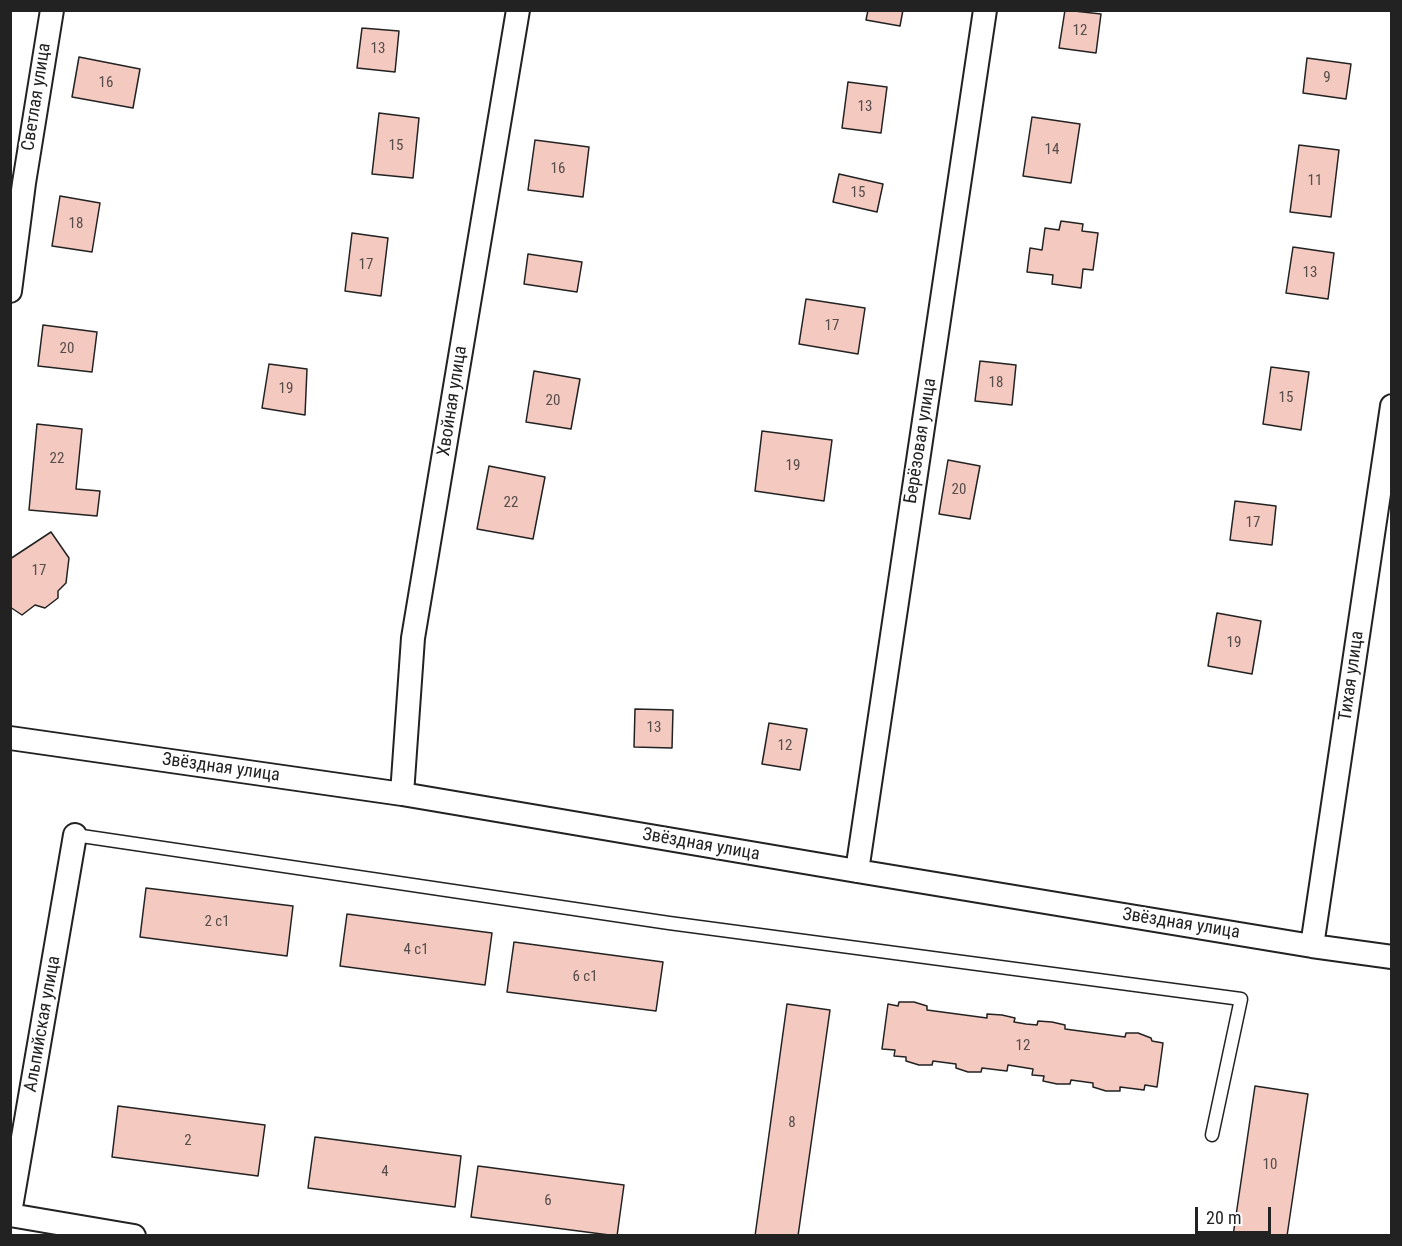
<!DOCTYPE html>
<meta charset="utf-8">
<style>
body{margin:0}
#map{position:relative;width:1402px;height:1246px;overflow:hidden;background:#fff;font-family:"Roboto Condensed",sans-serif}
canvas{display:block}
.frame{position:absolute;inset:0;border:12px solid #222;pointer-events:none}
.scale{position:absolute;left:1195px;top:1207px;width:76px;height:27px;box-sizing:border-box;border:3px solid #222;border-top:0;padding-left:8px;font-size:18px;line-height:21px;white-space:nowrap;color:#222;-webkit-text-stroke:4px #fff;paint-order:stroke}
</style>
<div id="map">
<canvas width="1402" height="1246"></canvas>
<div class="frame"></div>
<div class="scale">20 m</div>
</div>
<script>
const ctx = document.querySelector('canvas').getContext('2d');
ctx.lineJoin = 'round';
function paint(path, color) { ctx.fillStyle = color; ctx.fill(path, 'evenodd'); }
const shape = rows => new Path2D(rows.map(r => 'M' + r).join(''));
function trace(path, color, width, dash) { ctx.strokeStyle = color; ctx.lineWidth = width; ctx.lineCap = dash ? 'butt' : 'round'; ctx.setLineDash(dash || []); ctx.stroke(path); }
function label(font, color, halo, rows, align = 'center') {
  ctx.font = font + ' "Roboto Condensed",sans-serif'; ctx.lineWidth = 4.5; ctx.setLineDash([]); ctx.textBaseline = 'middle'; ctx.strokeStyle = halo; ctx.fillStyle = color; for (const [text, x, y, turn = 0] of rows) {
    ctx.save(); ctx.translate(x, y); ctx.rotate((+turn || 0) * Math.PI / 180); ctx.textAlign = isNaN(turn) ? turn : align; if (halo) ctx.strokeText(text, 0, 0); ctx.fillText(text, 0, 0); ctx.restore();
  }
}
const building = shape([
 [868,10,903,10,900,26,866,20,868,10],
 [1065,10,1101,14,1096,53,1059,48,1065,10],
 [362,28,399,31,395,72,357,68,362,28],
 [79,57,140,69,133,108,72,97,79,57],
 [1307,58,1351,64,1346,99,1303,93,1307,58],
 [848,82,887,87,881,133,842,128,848,82],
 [379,113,419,118,413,178,372,174,379,113],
 [1032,117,1080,124,1071,183,1023,176,1032,117],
 [535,140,589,147,583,197,528,190,535,140],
 [1299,145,1339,150,1331,217,1290,212,1299,145],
 [839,174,883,184,877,212,833,202,839,174],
 [60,196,100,203,92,252,52,246,60,196],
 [1061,221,1083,224,1082,231,1098,233,1093,270,1083,269,1081,288,1052,284,1053,275,1027,272,1030,248,1042,250,1045,228,1059,230,1061,221],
 [352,233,388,238,381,296,345,291,352,233],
 [1293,247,1334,253,1328,299,1286,293,1293,247],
 [528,254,582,262,577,292,524,284,528,254],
 [806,299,865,308,858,354,799,344,806,299],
 [43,325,97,332,92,372,38,366,43,325],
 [980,361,1016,365,1012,405,975,401,980,361],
 [269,364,307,369,305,415,262,408,269,364],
 [1271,367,1309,372,1301,430,1263,424,1271,367],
 [534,371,580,379,571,429,526,422,534,371],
 [37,424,82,429,76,489,100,491,97,516,29,510,37,424],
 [762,431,832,440,824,501,755,491,762,431],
 [948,460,980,466,970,519,939,514,948,460],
 [489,466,545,477,533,539,477,529,489,466],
 [1235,501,1276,506,1272,545,1230,540,1235,501],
 [51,532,69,558,66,583,58,591,58,598,45,608,35,605,22,615,10,607,10,559,51,532],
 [1217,613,1261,621,1252,674,1208,666,1217,613],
 [635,709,673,710,672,748,634,747,635,709],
 [769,723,807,729,800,770,762,764,769,723],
 [146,888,293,906,287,956,140,937,146,888],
 [347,914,492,933,485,985,340,966,347,914],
 [514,942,663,962,656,1011,507,992,514,942],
 [899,1002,914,1002,927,1006,927,1010,987,1018,987,1014,1002,1015,1015,1018,1014,1022,1026,1024,1037,1025,1038,1021,1052,1022,1065,1025,1065,1029,1125,1037,1126,1033,1138,1033,1151,1038,1152,1041,1163,1043,1157,1087,1145,1085,1144,1090,1120,1087,1120,1091,1106,1091,1093,1087,1093,1083,1071,1080,1070,1084,1057,1084,1043,1081,1044,1076,1032,1075,1033,1069,1008,1065,1007,1071,982,1068,981,1072,968,1072,956,1068,956,1064,933,1061,932,1065,919,1065,906,1061,906,1057,894,1056,895,1050,882,1049,888,1004,898,1006,899,1002],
 [787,1004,830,1010,798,1236,755,1236,787,1004],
 [1255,1086,1308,1094,1287,1236,1233,1236,1255,1086],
 [118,1106,265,1125,258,1176,112,1157,118,1106],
 [315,1137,461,1156,455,1207,308,1188,315,1137],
 [478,1166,624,1185,617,1236,471,1217,478,1166]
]);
const lane = shape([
 [75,835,669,923,1241,999,1212,1135]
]);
const street = shape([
 [10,291,24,183,52,10],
 [10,738,402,794,857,871,1312,946,1392,957],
 [402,794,413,638,518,10],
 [857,871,985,10],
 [1312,946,1392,406],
 [10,1213,75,835],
 [10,1215,134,1236]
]);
const numberNames = [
 ["12",1080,31],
 ["13",378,49],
 ["9",1327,78],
 ["16",106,83],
 ["13",865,107],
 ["15",396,146],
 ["14",1052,150],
 ["16",558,169],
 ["11",1315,181],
 ["15",858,193],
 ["18",76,224],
 ["17",366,265],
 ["13",1310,273],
 ["17",832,326],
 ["20",67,349],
 ["18",996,383],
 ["19",286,389],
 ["15",1286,398],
 ["20",553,401],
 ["22",57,459],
 ["19",793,466],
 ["20",959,490],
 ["22",511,503],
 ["17",1253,523],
 ["17",39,571],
 ["19",1234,643],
 ["13",654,728],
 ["12",785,746],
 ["2 с1",217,922],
 ["4 с1",416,950],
 ["6 с1",585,977],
 ["12",1023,1046],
 ["8",792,1123],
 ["2",188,1141],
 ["10",1270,1165],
 ["4",385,1172],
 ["6",548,1201]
];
const streetNames = [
 ["Светлая улица",37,97,-81],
 ["Хвойная улица",453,401,-81],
 ["Берёзовая улица",921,441,-81],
 ["Тихая улица",1352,676,-82],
 ["Звёздная улица",221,768,8],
 ["Звёздная улица",701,845,10],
 ["Звёздная улица",1181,924,9],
 ["Альпийская улица",43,1024,-80]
];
paint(building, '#f3c9c0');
trace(building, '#222', 1.5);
trace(lane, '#222', 15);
trace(street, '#222', 26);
trace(lane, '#fff', 12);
trace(street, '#fff', 22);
label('15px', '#564c4a', null, numberNames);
label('18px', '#222', '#fff', streetNames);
</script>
